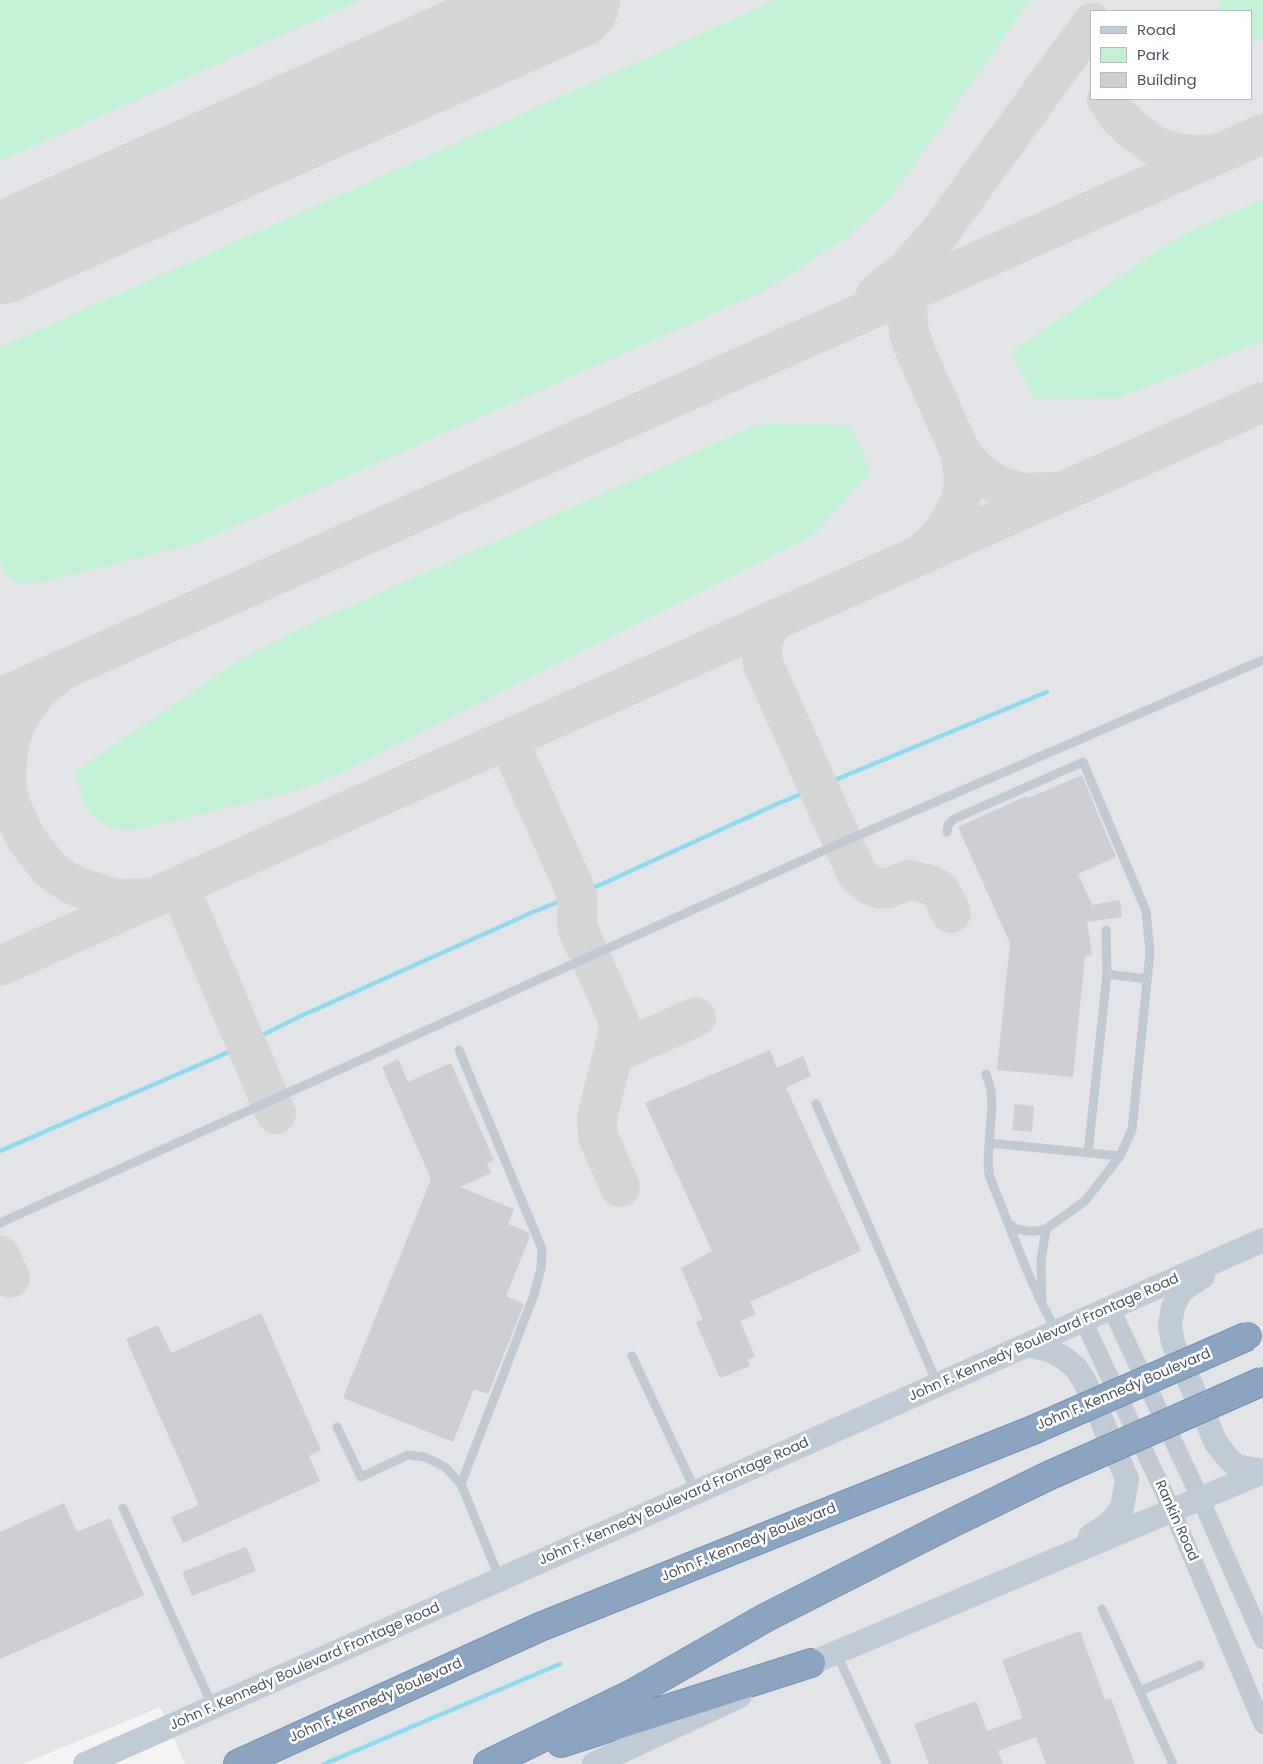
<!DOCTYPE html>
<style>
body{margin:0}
#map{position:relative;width:1263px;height:1764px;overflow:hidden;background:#f5f3f3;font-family:Poppins,sans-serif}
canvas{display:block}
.legend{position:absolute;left:1090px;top:10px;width:162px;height:90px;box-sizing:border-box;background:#fff;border:1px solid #b7bbc0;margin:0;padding:6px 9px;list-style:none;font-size:15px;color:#4a5661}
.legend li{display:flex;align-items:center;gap:10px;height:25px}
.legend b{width:25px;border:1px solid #b7bbc0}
</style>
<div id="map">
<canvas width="1263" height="1764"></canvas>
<ul class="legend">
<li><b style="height:6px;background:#c1cbd6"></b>Road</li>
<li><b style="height:14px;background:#c3f1d5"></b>Park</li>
<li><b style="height:14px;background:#cdcfd5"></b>Building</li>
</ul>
</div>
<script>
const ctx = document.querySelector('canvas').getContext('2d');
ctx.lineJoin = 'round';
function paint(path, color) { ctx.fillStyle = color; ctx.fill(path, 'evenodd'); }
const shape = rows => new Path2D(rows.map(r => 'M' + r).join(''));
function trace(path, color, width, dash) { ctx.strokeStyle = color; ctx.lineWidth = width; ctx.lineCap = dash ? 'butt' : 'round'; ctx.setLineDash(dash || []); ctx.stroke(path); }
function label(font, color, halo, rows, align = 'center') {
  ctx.font = font + ' Poppins,sans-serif'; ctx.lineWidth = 5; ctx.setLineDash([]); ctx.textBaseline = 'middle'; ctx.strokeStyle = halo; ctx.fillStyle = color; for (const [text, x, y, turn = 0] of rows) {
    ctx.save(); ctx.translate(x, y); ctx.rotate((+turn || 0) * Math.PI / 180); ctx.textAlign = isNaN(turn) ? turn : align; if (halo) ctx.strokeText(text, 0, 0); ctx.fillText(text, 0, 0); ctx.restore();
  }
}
const airport = shape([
 [0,0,1263,0,1263,1764,185,1764,160,1707,23,1764,0,1764],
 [1092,11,1252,11,1252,99,1092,99]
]);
const green = shape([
 [0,0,361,0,0,161],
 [776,0,1030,0,892,196,848,236,764,291,197,543,47,581,27,584,15,582,6,574,0,560,0,347],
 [1221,0,1263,0,1263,38,1252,41,1252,11,1216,11],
 [1263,199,1263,341,1118,398,1034,399,1013,358,1013,351,1164,246,1189,232],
 [771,423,850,425,871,472,812,536,331,778,295,791,139,829,121,830,109,827,98,820,86,809,75,774,89,762,238,661,303,627,754,426]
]);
const stream = shape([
 [0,1151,222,1055,301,1016,531,913,602,884,777,804,1047,692],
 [324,1764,560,1664]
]);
const taxiway = shape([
 [1107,99,1117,115,1134,131,1155,146,1174,153,1199,155,1216,153],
 [917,270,909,292,907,309,909,333,917,355,958,447,965,459,981,475,1002,487,1022,493,1056,492],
 [876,294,906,270,937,236,1092,23],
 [926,550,941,536,959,505,964,485,963,468,958,447],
 [777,618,768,628,762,644,763,664,857,874,869,885,878,888,888,888,909,880,931,885,940,891,951,913],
 [0,698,1263,134],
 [522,733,515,742,513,748,515,755,573,885,577,897,577,927,619,1021,617,1038,597,1117,598,1136,620,1187],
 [0,782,26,839,47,866,60,877,76,886,105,896,120,899,148,898],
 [8,803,10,805,6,781,7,758,10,739,16,723,27,704,39,689,52,679],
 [165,892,176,894,182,897,186,903,276,1114],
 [0,966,1263,402],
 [613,1054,696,1017],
 [0,1256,10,1278]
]);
const runway = shape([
 [0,254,570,0]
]);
const building = shape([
 [1082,775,1116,857,1078,874,1092,905,1120,900,1122,917,1087,922,1092,955,1085,956,1073,1077,997,1070,1010,943,958,827,1027,796,1028,798],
 [770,1050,777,1068,803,1056,811,1076,786,1088,861,1251,750,1302,756,1314,740,1321,755,1356,748,1360,750,1366,720,1378,696,1322,703,1320,681,1268,712,1251,645,1103],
 [398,1059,408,1082,451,1063,494,1160,487,1163,491,1173,460,1187,514,1209,508,1224,528,1232,530,1236,506,1296,524,1304,488,1394,474,1389,453,1442,343,1398,431,1179,382,1067],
 [1015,1104,1034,1106,1032,1132,1012,1130],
 [261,1313,321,1450,309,1456,320,1481,183,1543,171,1517,199,1505,126,1339,158,1325,171,1353],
 [64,1503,77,1532,110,1518,144,1595,0,1659,0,1532],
 [246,1547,256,1571,192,1596,182,1572],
 [1080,1631,1105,1700,1111,1698,1135,1764,1046,1764,1036,1737,998,1751,1003,1764,929,1764,914,1724,976,1701,987,1731,1023,1718,1002,1660]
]);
const lane = shape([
 [947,832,948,825,954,819,1083,762,1146,911,1150,952,1132,1130,1120,1156,1085,1201,1046,1229,1041,1260,1042,1304,1057,1332],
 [1107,974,1147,979],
 [459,1050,542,1249,541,1268,534,1295,461,1484,499,1577],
 [986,1074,991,1090,992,1105,988,1160,989,1175,1025,1266,1040,1300],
 [816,1104,938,1385],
 [989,1143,1120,1156],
 [1088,1153,1107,974,1106,930],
 [0,1223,843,842,1263,660],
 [1009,1224,1017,1229,1026,1231,1036,1231,1046,1229],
 [632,1356,695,1490],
 [337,1427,361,1477,408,1455,425,1457,445,1467,461,1484],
 [123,1508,212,1705],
 [1102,1609,1173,1764],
 [836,1652,887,1764],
 [1140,1691,1200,1665]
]);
const street = shape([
 [1111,1308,1200,1498,1263,1640],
 [1083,1320,1172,1510,1263,1725]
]);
const secondary = shape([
 [1203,1276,1181,1291,1173,1307,1170,1326,1173,1343,1216,1443,1228,1458,1236,1466,1263,1471],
 [1027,1345,1049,1350,1064,1358,1076,1368,1085,1382,1127,1479,1122,1508,1110,1523,1090,1536],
 [795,1670,1263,1472],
 [85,1764,1263,1240],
 [594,1764,740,1696]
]);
const highway = shape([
 [561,1743,811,1663],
 [238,1764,540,1627,1033,1430],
 [488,1764,632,1694,765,1618,950,1524,1048,1476]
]);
const highwayBridge = shape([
 [1033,1430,1248,1336],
 [1048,1476,1263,1381]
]);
const streetNames = [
 ["John F. Kennedy Boulevard Frontage Road",1044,1338,-24],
 ["John F. Kennedy Boulevard",1124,1390,-23],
 ["John F. Kennedy Boulevard Frontage Road",674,1502,-24],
 ["Rankin Road",1176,1521,66],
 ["John F. Kennedy Boulevard",749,1543,-22],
 ["John F. Kennedy Boulevard Frontage Road",305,1667,-24],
 ["John F. Kennedy Boulevard",376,1701,-24]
];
paint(airport, '#e2e4e7');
paint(green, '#c3f1d5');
trace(stream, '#90daee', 4.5);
trace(taxiway, '#d5d6d8', 40);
trace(runway, '#d5d6d8', 100);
paint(building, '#cdcfd5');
trace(highway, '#7690ad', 30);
trace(lane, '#c1cad2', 9);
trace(street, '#c1cad2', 18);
trace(secondary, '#c1cbd6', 24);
trace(highway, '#8ba5c1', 28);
trace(highwayBridge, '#7690ad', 30, []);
trace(highwayBridge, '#8ba5c1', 28);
label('14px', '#4a5661', '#fff', streetNames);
</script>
